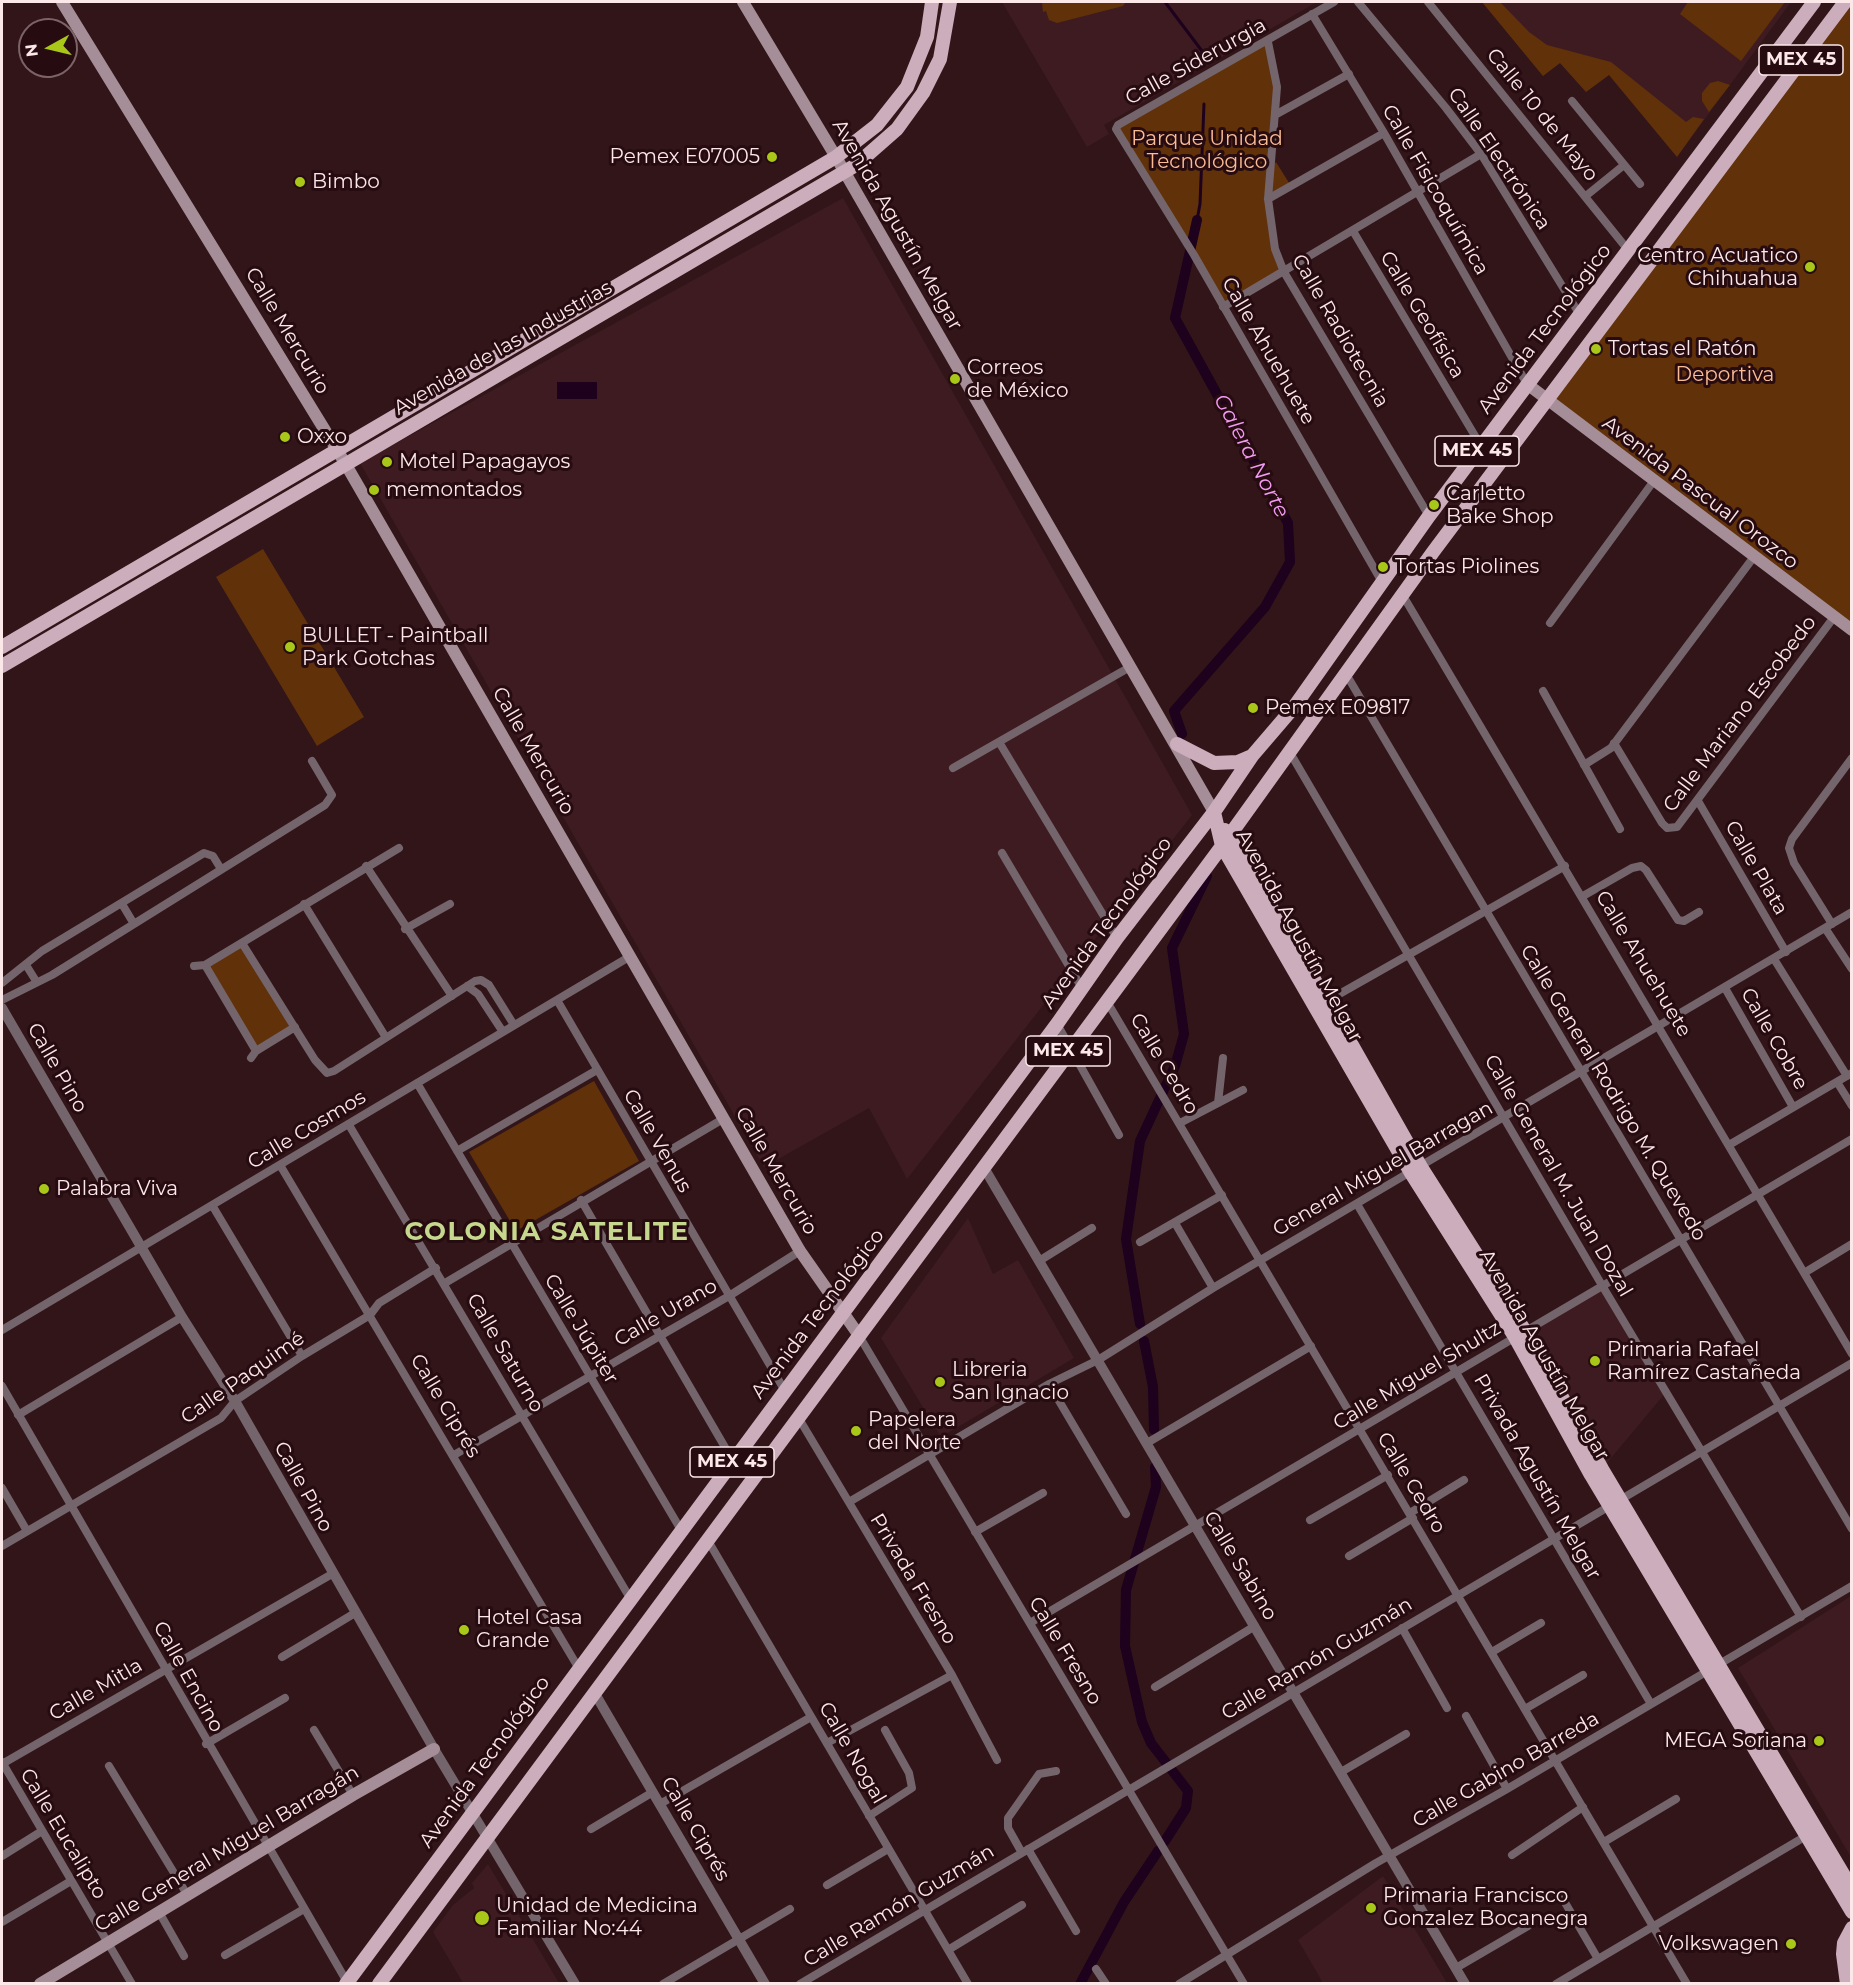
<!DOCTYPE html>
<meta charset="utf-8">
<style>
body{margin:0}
#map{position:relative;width:1853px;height:1985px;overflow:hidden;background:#311519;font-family:Montserrat,sans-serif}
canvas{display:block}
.frame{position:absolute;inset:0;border:3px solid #fce7e9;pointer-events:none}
.north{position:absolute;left:18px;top:18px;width:60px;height:60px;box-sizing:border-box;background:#260b10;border:2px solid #7c6367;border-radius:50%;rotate:262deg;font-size:16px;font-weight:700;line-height:24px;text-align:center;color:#fce7e9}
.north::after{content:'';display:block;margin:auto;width:21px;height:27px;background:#a9c719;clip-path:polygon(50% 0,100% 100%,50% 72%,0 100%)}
</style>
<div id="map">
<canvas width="1853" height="1985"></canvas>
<div class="frame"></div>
<div class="north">N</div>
</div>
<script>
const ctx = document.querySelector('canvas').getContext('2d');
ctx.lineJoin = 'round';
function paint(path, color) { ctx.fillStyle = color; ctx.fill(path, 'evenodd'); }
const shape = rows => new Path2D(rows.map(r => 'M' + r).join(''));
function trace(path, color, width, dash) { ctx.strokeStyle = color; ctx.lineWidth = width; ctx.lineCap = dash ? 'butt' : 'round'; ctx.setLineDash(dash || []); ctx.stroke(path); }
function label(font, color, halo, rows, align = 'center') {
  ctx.font = font + ' Montserrat,sans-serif'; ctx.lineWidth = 6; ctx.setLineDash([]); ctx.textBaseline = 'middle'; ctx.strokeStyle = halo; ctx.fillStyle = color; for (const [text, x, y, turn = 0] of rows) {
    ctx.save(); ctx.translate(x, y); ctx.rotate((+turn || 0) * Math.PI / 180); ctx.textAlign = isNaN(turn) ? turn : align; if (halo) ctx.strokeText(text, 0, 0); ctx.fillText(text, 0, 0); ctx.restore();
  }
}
const built = shape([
 [1002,2,1317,2,1104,125,1109,134,1087,147],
 [1482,2,1791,2,1677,157,1609,75,1586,92,1560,63,1543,76],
 [843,198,1192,815,907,1179,869,1108,764,1167,360,463],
 [968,1218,993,1274,1018,1260,1074,1358,941,1437,881,1338],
 [1603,1287,1667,1391,1602,1469,1525,1331],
 [1851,1596,1851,1857,1738,1668],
 [488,1864,559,1983,463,1983,433,1932,453,1905,474,1888,472,1883],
 [1383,1876,1447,1983,1323,1983,1298,1940]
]);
const green = shape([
 [1044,2,1126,2,1123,6,1057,23,1049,20,1046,11,1043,12,1042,3],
 [1482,2,1500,2,1529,32,1547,45,1611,62,1686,122,1693,117,1704,119,1677,157,1609,75,1586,92,1560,63,1543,76],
 [1688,2,1785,2,1741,61,1680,14],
 [1851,2,1851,630,1547,401],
 [1271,41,1279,84,1273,166,1276,162,1291,186,1272,197,1273,228,1283,272,1225,303,1117,128],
 [1718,81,1730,85,1709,112,1702,101,1702,93,1710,83],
 [263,549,364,717,317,746,216,577],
 [242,943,295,1027,256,1051,205,965],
 [594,1081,639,1161,516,1231,469,1152]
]);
const water = shape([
 [557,382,597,382,597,399,557,399]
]);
const stream = shape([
 [1165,2,1202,51],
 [1197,220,1200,204,1204,104]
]);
const canal = shape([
 [1182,734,1174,711,1265,607,1290,562,1288,523,1175,318,1197,220],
 [1140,1324,1126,1239,1140,1141,1175,1066,1184,1034,1172,948,1207,876],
 [1144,1341,1153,1387,1154,1430],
 [1155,1467,1156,1487,1126,1590,1125,1646,1142,1722,1151,1743,1188,1791,1186,1808,1165,1841],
 [1080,1984,1124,1902,1158,1851]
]);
const minor = shape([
 [1334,2,1118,125,1116,129,1194,255,1382,582],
 [1358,2,1446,108,1481,154,1580,315],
 [1428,2,1628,250],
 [1312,14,1384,133,1527,384],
 [1268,42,1277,87,1268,199,1275,249,1284,272,1429,516],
 [1572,101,1640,184],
 [1275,115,1349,74],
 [1587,195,1624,165],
 [1268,199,1384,133],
 [1353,231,1481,446],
 [1223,307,1481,154],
 [1402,594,1852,1354],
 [1550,623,1653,482],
 [1346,674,1852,1529],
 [1543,691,1620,829],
 [999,742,1117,938],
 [1614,743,1662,823,1667,828,1677,827,1834,617],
 [1289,751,1603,1287,1801,1617],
 [1584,765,1611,748,1753,558],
 [953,768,1130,667],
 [1698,801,1786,952],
 [1002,853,1082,988],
 [366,866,452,996],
 [1583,896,1632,868,1641,866,1646,870,1678,920,1684,921,1699,912],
 [122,904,134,924],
 [304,904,385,1036],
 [1832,924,1794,863,1789,848,1792,839,1852,758],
 [1825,928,1852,969],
 [405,929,450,904],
 [242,943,315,1060,327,1073,334,1071,475,981,481,980,489,985,514,1025],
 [1774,959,1847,1076],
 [26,965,36,981],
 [205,965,256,1051],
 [194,966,205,965,399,848],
 [2,983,42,951,204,853,213,856,221,869],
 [467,986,478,994,503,1032],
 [1725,988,1793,1107],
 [2,1000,52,975,325,805,332,795,312,761],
 [557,1000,785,1391],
 [1106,1000,1687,1984],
 [1327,1001,1565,866],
 [1057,1024,1119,1135],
 [251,1058,256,1051,295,1027],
 [1837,1082,1852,1106],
 [417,1083,681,1530],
 [1218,1103,1223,1058],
 [1180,1123,1243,1090],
 [349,1125,630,1598],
 [1729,1145,1852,1073],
 [457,1151,597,1070],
 [280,1165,578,1667],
 [581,1200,733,1461],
 [1357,1204,1651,1704],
 [212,1205,302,1356],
 [1175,1223,1213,1288],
 [1140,1242,1222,1195],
 [1039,1261,1092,1228],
 [1804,1273,1852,1244],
 [445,1283,723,1119],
 [2,1330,629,957],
 [858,1334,1244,1984],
 [1049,1384,1126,1514],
 [2,1386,347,1982],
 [18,1415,182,1317],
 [798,1417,952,1675,997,1760],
 [1147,1443,1311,1346],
 [454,1455,729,1296,800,1251],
 [2,1488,27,1531],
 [849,1502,1049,1384,1098,1360,1213,1288,1852,912],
 [1410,1513,1464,1480],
 [1310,1520,1388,1475],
 [975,1532,1043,1493],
 [707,1539,968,1984],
 [2,1546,221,1418,235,1401,302,1356,370,1315,379,1303,436,1268],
 [1349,1556,1413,1518],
 [1030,1623,1852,1139],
 [1402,1628,1447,1708],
 [1492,1652,1541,1623],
 [282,1657,355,1613],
 [1155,1687,1255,1626],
 [1525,1709,1583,1675],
 [1466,1716,1507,1789],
 [314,1730,353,1795],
 [827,1743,952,1675],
 [206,1744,285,1698],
 [2,1762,132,1984],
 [2,1764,332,1574],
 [109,1766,188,1896],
 [1341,1772,1406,1734],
 [660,1804,811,1717],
 [869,1816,912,1788,909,1773,885,1730],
 [591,1829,653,1792],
 [1604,1842,1676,1799],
 [1028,1849,1076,1931],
 [1022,1853,1008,1828,1008,1818,1039,1774,1056,1771],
 [1512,1855,1583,1807],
 [2,1856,42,1831],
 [827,1885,888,1849],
 [1560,1894,1598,1959],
 [159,1912,184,1956],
 [2,1922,71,1881],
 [948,1950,1022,1905],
 [225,1955,304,1909],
 [1456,1968,1528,1926],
 [1096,1969,1106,1984],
 [663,1984,790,1909],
 [800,1984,1852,1363],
 [1179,1984,1376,1863,1507,1789,1852,1586],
 [1556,1984,1806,1836]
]);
const tertiary = shape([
 [2,1008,182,1317,235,1401,434,1749,575,1984],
 [983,1166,1465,1984],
 [594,1692,765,1984]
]);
const secondary = shape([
 [62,2,345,463,800,1251,858,1334],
 [743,2,836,157,1214,812],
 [1527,384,1852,630],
 [40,1984,353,1795,434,1749]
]);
const primary = shape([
 [2,647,836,157,877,125,907,87,927,37,932,2],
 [2,666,856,165,897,129,923,93,940,59,950,2],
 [1177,744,1214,763,1238,762,1252,756],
 [1214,812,1222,846,1411,1173,1515,1337,1591,1475,1852,1912],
 [1225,830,1327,1001,1421,1167,1525,1331,1602,1469,1852,1889],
 [346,1984,1057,1024,1117,938,1214,812,1252,756,1294,707,1429,516,1814,2],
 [379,1984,1222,846,1433,552,1845,2],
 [1847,1984,1843,1954,1844,1943,1852,1928]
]);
const markers = [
 [772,157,6,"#a9c719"],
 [300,182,6,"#a9c719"],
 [1810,267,6,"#a9c719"],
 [1596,349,6,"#a9c719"],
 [955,379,6,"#a9c719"],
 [285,437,6,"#a9c719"],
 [387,462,6,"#a9c719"],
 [374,490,6,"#a9c719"],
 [1434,505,6,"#a9c719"],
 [1383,567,6,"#a9c719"],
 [290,647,6,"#a9c719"],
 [1253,708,6,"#a9c719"],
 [44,1189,6,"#a9c719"],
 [1595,1361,6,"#a9c719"],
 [940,1382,6,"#a9c719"],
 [856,1431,6,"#a9c719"],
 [464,1630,6,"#a9c719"],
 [1819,1741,6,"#a9c719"],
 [1371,1908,6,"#a9c719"],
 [482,1918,8,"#a9c719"],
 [1791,1944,6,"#a9c719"]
];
const shields = [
 [1801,60,84],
 [1477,451,84],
 [1068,1051,84],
 [732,1462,84]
];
const shieldNames = [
 ["MEX 45",1801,60],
 ["MEX 45",1477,451],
 ["MEX 45",1068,1051],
 ["MEX 45",732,1462]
];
const streetNames = [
 ["Calle Siderurgia",1196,62,-29],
 ["Calle 10 de Mayo",1542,115,51],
 ["Calle Electrónica",1499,159,56],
 ["Calle Fisicoquímica",1435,190,60],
 ["Avenida Agustín Melgar",897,225,60],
 ["Calle Geofísica",1422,315,59],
 ["Avenida Tecnológico",1545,329,-53],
 ["Calle Mercurio",287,331,59],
 ["Calle Radiotecnia",1340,331,60],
 ["Avenida de las Industrias",503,348,-30],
 ["Calle Ahuehuete",1268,351,60],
 ["Avenida Pascual Orozco",1700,493,37],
 ["Calle Mariano Escobedo",1740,714,-53],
 ["Calle Mercurio",533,751,60],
 ["Calle Plata",1756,868,60],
 ["Avenida Tecnológico",1107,923,-54],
 ["Avenida Agustín Melgar",1299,936,61],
 ["Calle Ahuehuete",1643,964,59],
 ["Calle Cobre",1774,1039,60],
 ["Calle Cedro",1164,1064,59],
 ["Calle Pino",57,1068,60],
 ["Calle General Rodrigo M. Quevedo",1613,1093,59],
 ["Calle Cosmos",307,1130,-31],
 ["Calle Venus",657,1141,60],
 ["General Miguel Barragan",1383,1169,-30],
 ["Calle Mercurio",776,1171,60],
 ["Calle General M. Juan Dozal",1558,1176,60],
 ["Calle Urano",666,1313,-30],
 ["Avenida Tecnológico",818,1314,-53],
 ["Calle Júpiter",581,1329,59],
 ["Calle Saturno",505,1353,60],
 ["Avenida Agustín Melgar",1544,1355,60],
 ["Calle Miguel Shultz",1417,1376,-31],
 ["Calle Paquimé",243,1378,-35],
 ["Calle Ciprés",445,1406,59],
 ["Privada Agustín Melgar",1537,1477,60],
 ["Calle Cedro",1411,1483,59],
 ["Calle Pino",303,1487,61],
 ["Calle Sabino",1240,1566,59],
 ["Privada Fresno",913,1579,59],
 ["Calle Fresno",1065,1651,59],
 ["Calle Ramón Guzmán",1317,1659,-31],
 ["Calle Encino",188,1677,61],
 ["Calle Mitla",96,1690,-30],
 ["Calle Nogal",852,1753,60],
 ["Avenida Tecnológico",485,1762,-54],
 ["Calle Gabino Barreda",1506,1770,-30],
 ["Calle Ciprés",695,1829,60],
 ["Calle Eucalipto",63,1834,59],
 ["Calle General Miguel Barragán",227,1849,-31],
 ["Calle Ramón Guzmán",899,1906,-31]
];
const parkNames = [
 ["Parque Unidad",1207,139],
 ["Tecnológico",1207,162],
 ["Deportiva",1725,375]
];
const poiNames = [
 ["Pemex E07005",760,157,"right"],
 ["Bimbo",312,182],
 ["Centro Acuatico",1798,256,"right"],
 ["Chihuahua",1798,279,"right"],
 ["Tortas el Ratón",1608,349],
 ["Correos",967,368],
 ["de México",967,391],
 ["Oxxo",297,437],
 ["Motel Papagayos",399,462],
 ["memontados",386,490],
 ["Carletto",1446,494],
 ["Bake Shop",1446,517],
 ["Tortas Piolines",1395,567],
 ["BULLET - Paintball",302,636],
 ["Park Gotchas",302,659],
 ["Pemex E09817",1265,708],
 ["Palabra Viva",56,1189],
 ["Primaria Rafael",1607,1350],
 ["Ramírez Castañeda",1607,1373],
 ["Libreria",952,1370],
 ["San Ignacio",952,1393],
 ["Papelera",868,1420],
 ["del Norte",868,1443],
 ["Hotel Casa",476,1618],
 ["Grande",476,1641],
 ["MEGA Soriana",1807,1741,"right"],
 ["Primaria Francisco",1383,1896],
 ["Gonzalez Bocanegra",1383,1919],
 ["Unidad de Medicina",496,1906],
 ["Familiar No:44",496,1929],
 ["Volkswagen",1779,1944,"right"]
];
const waterNames = [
 ["Galera Norte",1251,456,62]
];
const districtNames = [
 ["COLONIA SATELITE",547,1232]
];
paint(built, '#3e1b21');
paint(green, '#61310a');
paint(water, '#1d011d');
trace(stream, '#1d011d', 3);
trace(canal, '#1d011d', 10);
trace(minor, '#74656c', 8);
trace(tertiary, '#74656c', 10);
trace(secondary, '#a58e98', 12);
trace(primary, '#cbadbb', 14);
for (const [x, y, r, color] of markers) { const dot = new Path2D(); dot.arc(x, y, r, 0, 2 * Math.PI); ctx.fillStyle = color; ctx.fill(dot); trace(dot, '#260b10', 2); }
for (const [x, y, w] of shields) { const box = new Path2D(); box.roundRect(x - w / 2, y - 15, w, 30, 4.5); ctx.fillStyle = '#260b10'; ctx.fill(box); trace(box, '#fce7e9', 1.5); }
label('bold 18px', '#fce7e9', null, shieldNames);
label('20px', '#fce7e9', '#260b10', streetNames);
label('20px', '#fbbc93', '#260b10', parkNames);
label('20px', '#fce7e9', '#260b10', poiNames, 'left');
label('italic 21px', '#f29bf2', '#260b10', waterNames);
ctx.letterSpacing = '1.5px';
label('bold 26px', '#c5d88d', '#260b10', districtNames);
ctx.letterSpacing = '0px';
</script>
